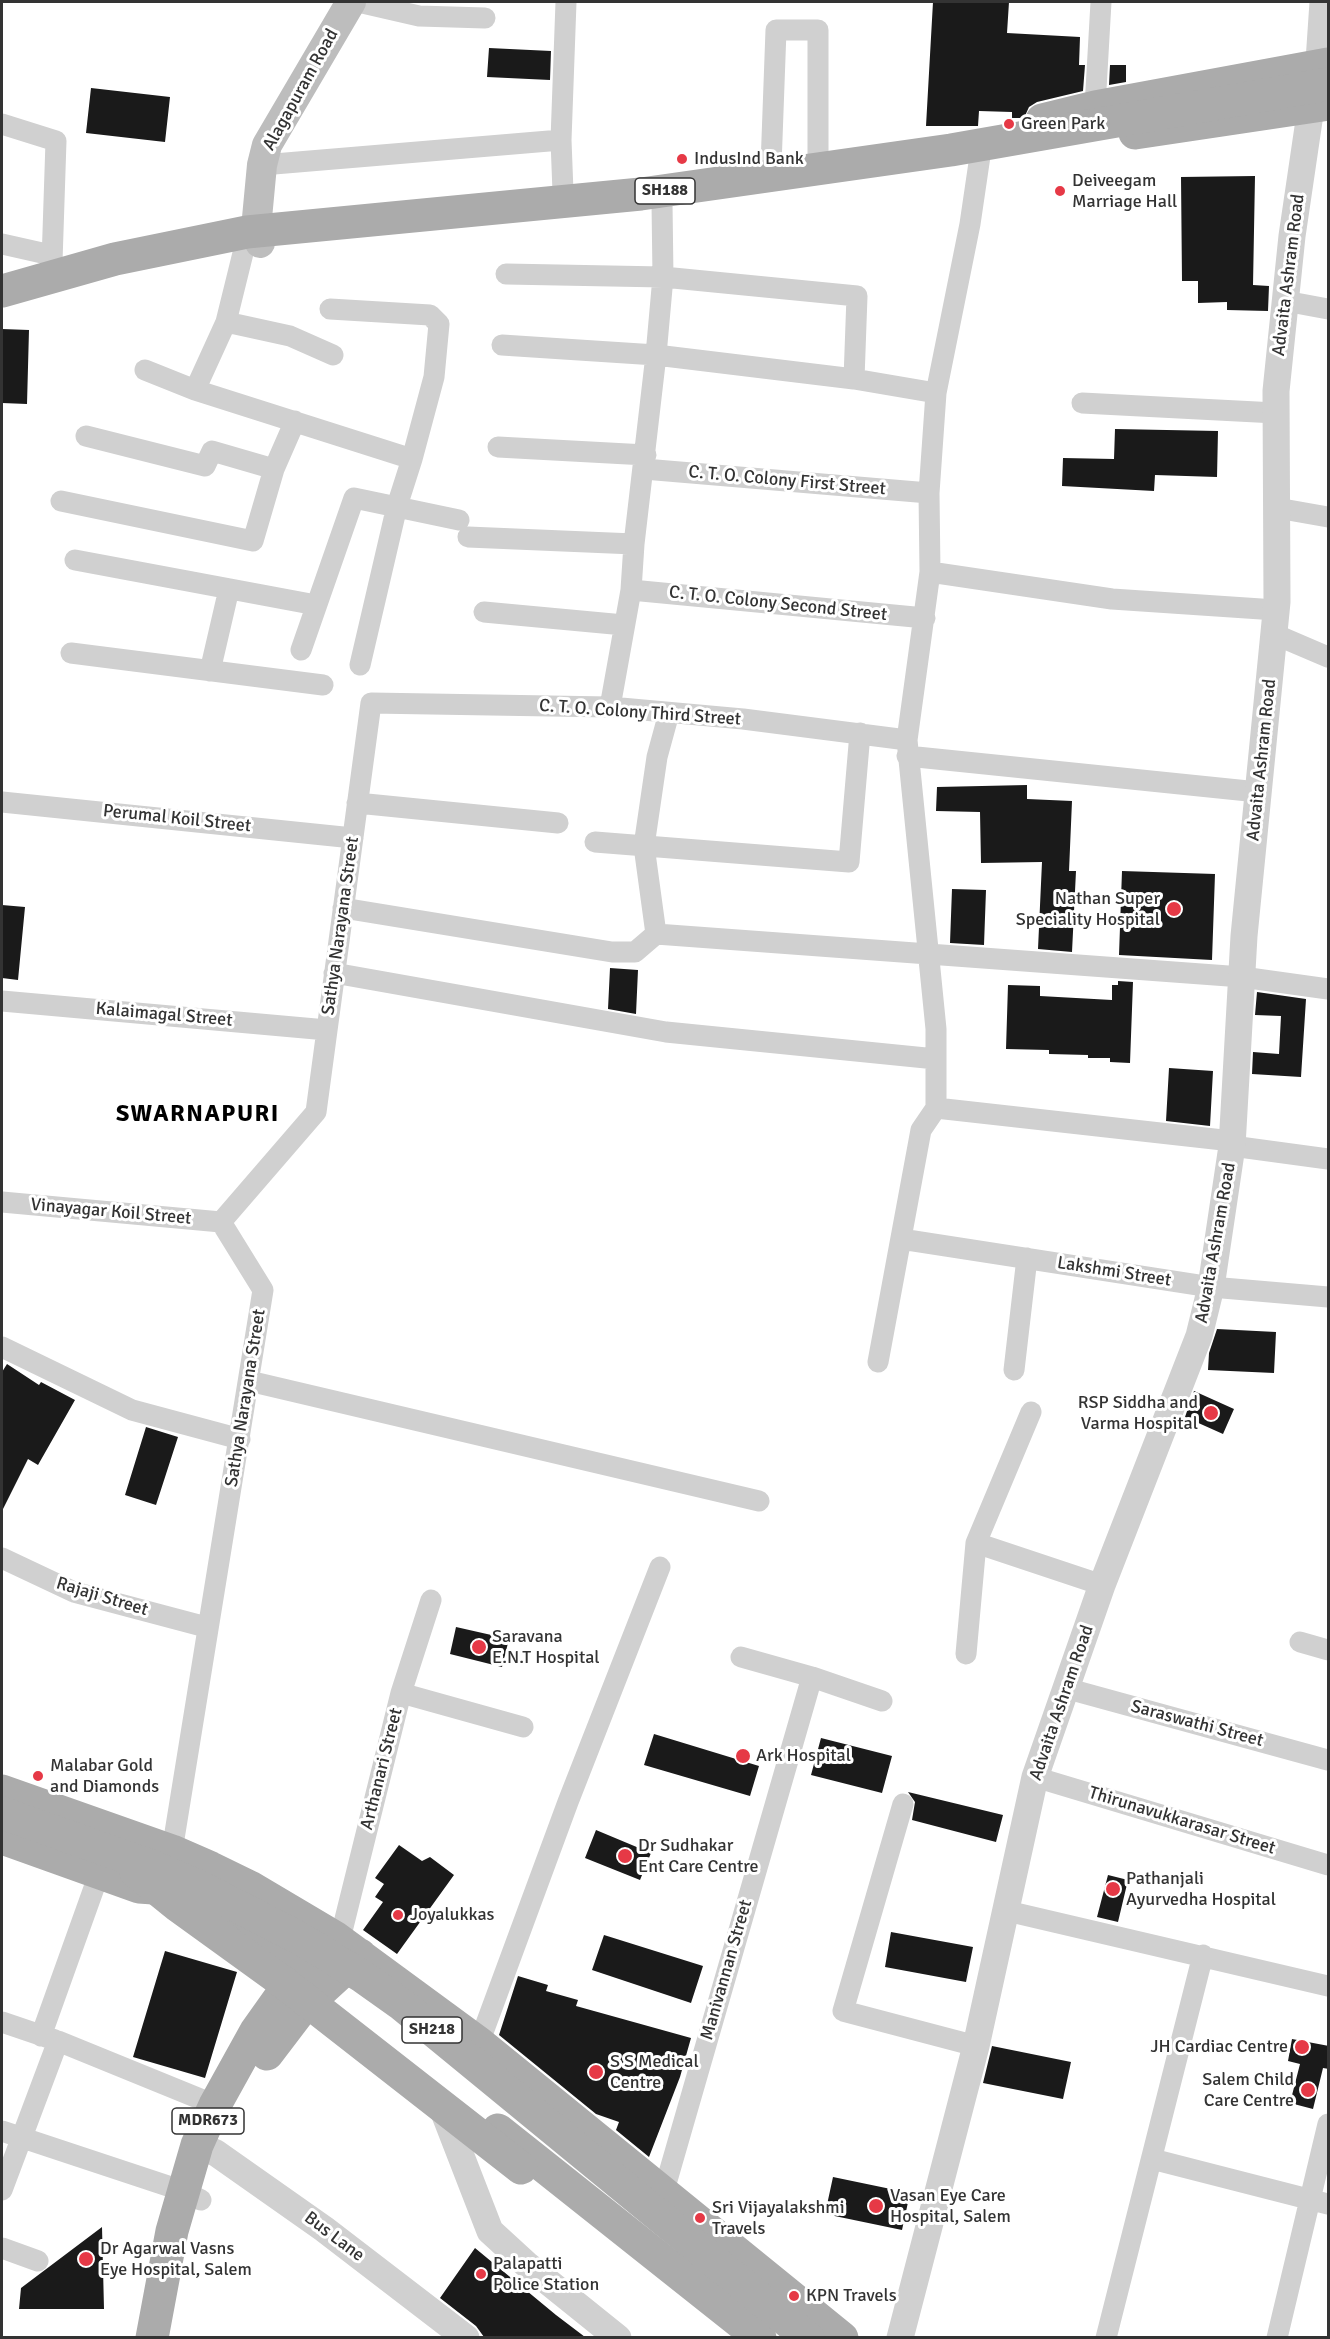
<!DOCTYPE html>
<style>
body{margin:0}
#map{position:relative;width:1330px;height:2339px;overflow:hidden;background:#fff;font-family:Signika,sans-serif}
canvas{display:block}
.frame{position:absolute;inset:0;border:3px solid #333;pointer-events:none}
</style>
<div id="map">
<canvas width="1330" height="2339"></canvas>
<div class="frame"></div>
</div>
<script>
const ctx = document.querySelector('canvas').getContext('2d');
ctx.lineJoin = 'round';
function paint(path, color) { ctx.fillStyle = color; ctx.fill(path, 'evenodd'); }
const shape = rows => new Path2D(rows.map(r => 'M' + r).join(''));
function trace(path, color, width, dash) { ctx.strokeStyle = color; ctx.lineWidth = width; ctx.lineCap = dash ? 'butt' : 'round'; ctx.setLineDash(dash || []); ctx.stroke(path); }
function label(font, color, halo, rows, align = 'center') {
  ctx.font = font + ' Signika,sans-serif'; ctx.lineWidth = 6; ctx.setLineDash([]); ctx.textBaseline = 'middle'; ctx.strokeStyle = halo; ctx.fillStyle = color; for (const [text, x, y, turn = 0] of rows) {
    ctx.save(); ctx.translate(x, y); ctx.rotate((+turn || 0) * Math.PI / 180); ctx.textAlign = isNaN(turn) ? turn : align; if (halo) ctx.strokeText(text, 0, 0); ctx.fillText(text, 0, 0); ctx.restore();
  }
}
const building = shape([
 [933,2,1009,2,1007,33,1080,37,1079,65,1085,65,1083,91,1037,102,1029,107,1024,118,1012,118,1012,112,979,111,978,126,926,126],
 [489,48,551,51,550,80,487,77],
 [1110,65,1126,65,1126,82,1109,85],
 [91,88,170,97,165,142,86,133],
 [1255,176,1253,285,1269,286,1268,311,1227,310,1227,302,1198,303,1198,281,1182,281,1181,177],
 [2,329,29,330,27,404,2,403],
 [1115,429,1218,431,1217,477,1155,475,1154,491,1062,486,1063,458,1114,459],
 [1027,785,1027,799,1072,801,1069,871,1076,871,1072,952,1038,949,1042,862,981,863,980,812,936,811,937,787],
 [1122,871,1215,874,1212,960,1119,955],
 [952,889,986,890,984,945,950,943],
 [2,905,25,907,18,980,2,978],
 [610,968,638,970,636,1014,608,1009],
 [1118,981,1133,982,1130,1063,1110,1062,1110,1058,1088,1058,1088,1055,1049,1054,1049,1050,1006,1049,1008,985,1040,986,1040,996,1112,1000,1112,985,1118,985],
 [1257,992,1306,999,1301,1077,1252,1074,1253,1052,1279,1054,1281,1016,1255,1015],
 [1169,1068,1213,1071,1210,1126,1166,1121],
 [1217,1329,1276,1332,1274,1373,1208,1370,1209,1353],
 [7,1364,39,1385,41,1382,75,1400,38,1465,28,1459,2,1511,2,1372],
 [1194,1391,1234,1409,1223,1434,1185,1417],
 [146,1427,178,1437,156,1505,125,1495],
 [456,1627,509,1639,502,1667,450,1654],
 [654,1734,759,1766,750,1796,644,1765],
 [821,1738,892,1756,882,1793,811,1775],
 [908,1792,1003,1815,996,1842,912,1820,915,1802],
 [596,1830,651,1853,640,1880,585,1858],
 [399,1845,422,1861,430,1857,454,1875,397,1954,363,1930,383,1902,375,1897,384,1884,375,1878],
 [1108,1875,1128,1880,1118,1922,1097,1917],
 [891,1932,973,1947,966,1982,885,1967],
 [604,1935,703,1966,691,2003,592,1970],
 [165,1951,237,1972,205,2078,133,2057],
 [518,1976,548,1985,546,1991,578,2000,576,2006,691,2038,680,2077,649,2157,616,2130,619,2122,596,2114,499,2035],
 [1292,2039,1329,2046,1329,2069,1323,2068,1313,2109,1290,2103,1300,2064,1288,2061],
 [992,2046,1071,2062,1063,2099,983,2083],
 [833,2177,910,2193,902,2230,825,2214],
 [102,2227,104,2309,19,2309,21,2288],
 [475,2248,556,2315,585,2337,484,2337,476,2326,440,2298]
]);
const minor = shape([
 [358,2,419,16,485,18],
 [1315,76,1320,2],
 [1095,107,1101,2],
 [2,124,56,141,52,262],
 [262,165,561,140],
 [771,166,776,30,818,30,818,158],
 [563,192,561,140,566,2],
 [2,244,51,255],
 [506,274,663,277,857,296,854,379],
 [1285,301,1328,309],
 [330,309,430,315,439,324,434,377,412,459],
 [226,322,290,336,333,355],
 [502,345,656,355,854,379,936,393],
 [145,370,195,390,412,459,397,506,360,665],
 [195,390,226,322,245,245],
 [1082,403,1276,413],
 [86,436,205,466,212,451,274,469,295,421],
 [498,447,646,455],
 [644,469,929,493],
 [61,501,253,541,274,469],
 [1277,508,1328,517],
 [468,537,634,544],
 [75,560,316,605],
 [930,572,1112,599,1276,610],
 [631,590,925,618],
 [484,612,624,625],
 [1274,634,1328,657],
 [301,650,354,498,459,520],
 [71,653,323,685],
 [210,671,229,589],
 [610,707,631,590,634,544,656,355,663,277,662,203],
 [907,756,1258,792],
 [2,802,353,838],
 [357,803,558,823],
 [595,842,849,862,860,733],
 [343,908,612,952,635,952,656,934,644,846,657,757,669,713],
 [656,934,1242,977,1328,989],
 [334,973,666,1032,936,1059],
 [2,1001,327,1030],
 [936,1108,1232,1141],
 [1232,1146,1328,1159],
 [2,1202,221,1222],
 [901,1239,1211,1287,1328,1297],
 [2,1347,132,1410,240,1439],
 [878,1362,921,1130,936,1108,936,1029,907,740,930,572,929,493,936,393,970,224,980,156],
 [1014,1370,1027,1258],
 [249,1381,759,1501],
 [976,1543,1102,1585],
 [2,1558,74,1592,206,1627],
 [1300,1642,1328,1650],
 [966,1654,976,1543,1031,1412],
 [741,1657,812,1677,882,1701],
 [1065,1688,1328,1760],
 [401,1693,523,1727],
 [1035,1777,1328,1865],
 [903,1804,843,2011,976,2046],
 [172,1851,263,1290,221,1222,316,1112,371,703,610,707,743,719,907,740],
 [1007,1911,1328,1986],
 [336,1938,343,1927,401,1693,431,1600],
 [2,2022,55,2040],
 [41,2036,99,1874],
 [479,2043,568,1802,660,1567],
 [2,2131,183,2191,201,2200],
 [1152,2159,1328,2204],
 [2,2190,58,2041,215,2105],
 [663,2194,812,1677],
 [2,2248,38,2261],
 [1106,2338,1203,1955],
 [1277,2338,1328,2124]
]);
const tertiary = shape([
 [440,2102,490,2231,526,2264,618,2338],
 [197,2145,216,2153,324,2229,466,2338],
 [900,2338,976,2046,1035,1777,1102,1585,1199,1336,1211,1287,1232,1146,1244,936,1277,602,1276,391,1292,236,1311,107]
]);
const secondary = shape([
 [260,243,257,218,262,165,267,145,351,2]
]);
const primary = shape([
 [1042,120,1095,107,1328,64],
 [1135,133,1328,104],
 [2,1791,172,1851,211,1868,250,1887,336,1938,479,2043,842,2338],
 [2,1838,139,1887,168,1889],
 [221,1913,292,1954],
 [267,2054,302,2008,360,1955],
 [498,2130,760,2338],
 [152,2338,172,2231,197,2145,215,2105,256,2031,283,1993,336,1938]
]);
const primaryBridge = shape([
 [2,291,115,259,247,232,641,194,951,150,1328,84],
 [2,1813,154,1867,196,1885,301,1939,363,1977,401,2004,808,2338],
 [136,1872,178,1906,279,1979,521,2168]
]);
const markers = [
 [1009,124,6,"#e63946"],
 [682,159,6,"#e63946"],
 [1060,191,6,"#e63946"],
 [1174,909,8,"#e63946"],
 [1211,1413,8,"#e63946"],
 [479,1647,8,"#e63946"],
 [743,1756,8,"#e63946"],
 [38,1776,6,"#e63946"],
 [625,1856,8,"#e63946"],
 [1113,1889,8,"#e63946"],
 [398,1915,6,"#e63946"],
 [1302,2047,8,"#e63946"],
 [596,2072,8,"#e63946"],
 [1308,2090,8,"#e63946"],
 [876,2206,8,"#e63946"],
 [700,2218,6,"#e63946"],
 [86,2259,8,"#e63946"],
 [481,2274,6,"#e63946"],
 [794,2296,6,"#e63946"]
];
const shields = [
 [665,191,60],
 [432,2030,60],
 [208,2121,72]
];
const shieldNames = [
 ["SH188",665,191],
 ["SH218",432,2030],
 ["MDR673",208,2121]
];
const streetNames = [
 ["Alagapuram Road",301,90,-61],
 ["Advaita Ashram Road",1289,275,-83],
 ["C. T. O. Colony First Street",787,481,5],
 ["C. T. O. Colony Second Street",778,604,6],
 ["C. T. O. Colony Third Street",640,713,4],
 ["Advaita Ashram Road",1262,760,-84],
 ["Perumal Koil Street",177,819,6],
 ["Sathya Narayana Street",341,926,-82],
 ["Kalaimagal Street",164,1015,5],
 ["Vinayagar Koil Street",111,1212,5],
 ["Advaita Ashram Road",1216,1243,-80],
 ["Lakshmi Street",1114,1272,9],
 ["Sathya Narayana Street",246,1398,-81],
 ["Rajaji Street",102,1597,17],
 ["Advaita Ashram Road",1062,1703,-71],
 ["Saraswathi Street",1197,1724,15],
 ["Arthanari Street",382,1769,-76],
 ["Thirunavukkarasar Street",1182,1821,17],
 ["Manivannan Street",727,1970,-74],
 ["Bus Lane",334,2237,37]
];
const poiNames = [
 ["Green Park",1021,124],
 ["IndusInd Bank",694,159],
 ["Deiveegam",1072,181],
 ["Marriage Hall",1072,202],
 ["Nathan Super",1160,899,"right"],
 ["Speciality Hospital",1160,920,"right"],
 ["RSP Siddha and",1198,1403,"right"],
 ["Varma Hospital",1198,1424,"right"],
 ["Saravana",492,1637],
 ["E.N.T Hospital",492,1658],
 ["Ark Hospital",756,1756],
 ["Malabar Gold",50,1766],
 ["and Diamonds",50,1787],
 ["Dr Sudhakar",638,1846],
 ["Ent Care Centre",638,1867],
 ["Pathanjali",1126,1879],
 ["Ayurvedha Hospital",1126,1900],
 ["Joyalukkas",410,1915],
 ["JH Cardiac Centre",1288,2047,"right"],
 ["S S Medical",610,2062],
 ["Centre",610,2083],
 ["Salem Child",1294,2080,"right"],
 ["Care Centre",1294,2101,"right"],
 ["Vasan Eye Care",890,2196],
 ["Hospital, Salem",890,2217],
 ["Sri Vijayalakshmi",712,2208],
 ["Travels",712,2229],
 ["Dr Agarwal Vasns",100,2249],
 ["Eye Hospital, Salem",100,2270],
 ["Palapatti",493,2264],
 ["Police Station",493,2285],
 ["KPN Travels",806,2296]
];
const districtNames = [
 ["SWARNAPURI",198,1115]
];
paint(building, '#1a1a1a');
trace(minor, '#d0d0d0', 21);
trace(tertiary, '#d0d0d0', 27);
trace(secondary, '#bdbdbd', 30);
trace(primary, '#ababab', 33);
trace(primaryBridge, '#ababab', 33);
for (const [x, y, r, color] of markers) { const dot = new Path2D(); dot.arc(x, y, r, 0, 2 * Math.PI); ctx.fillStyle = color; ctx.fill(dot); trace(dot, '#fff', 2); }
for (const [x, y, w] of shields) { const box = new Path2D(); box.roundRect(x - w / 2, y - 13, w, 26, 4.5); ctx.fillStyle = '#fff'; ctx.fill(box); trace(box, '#333', 1.5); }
label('bold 16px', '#333', null, shieldNames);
label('18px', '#333', '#fff', streetNames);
label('18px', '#333', '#fff', poiNames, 'left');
ctx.letterSpacing = '1.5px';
label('bold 24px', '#000', '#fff', districtNames);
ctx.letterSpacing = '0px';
</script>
